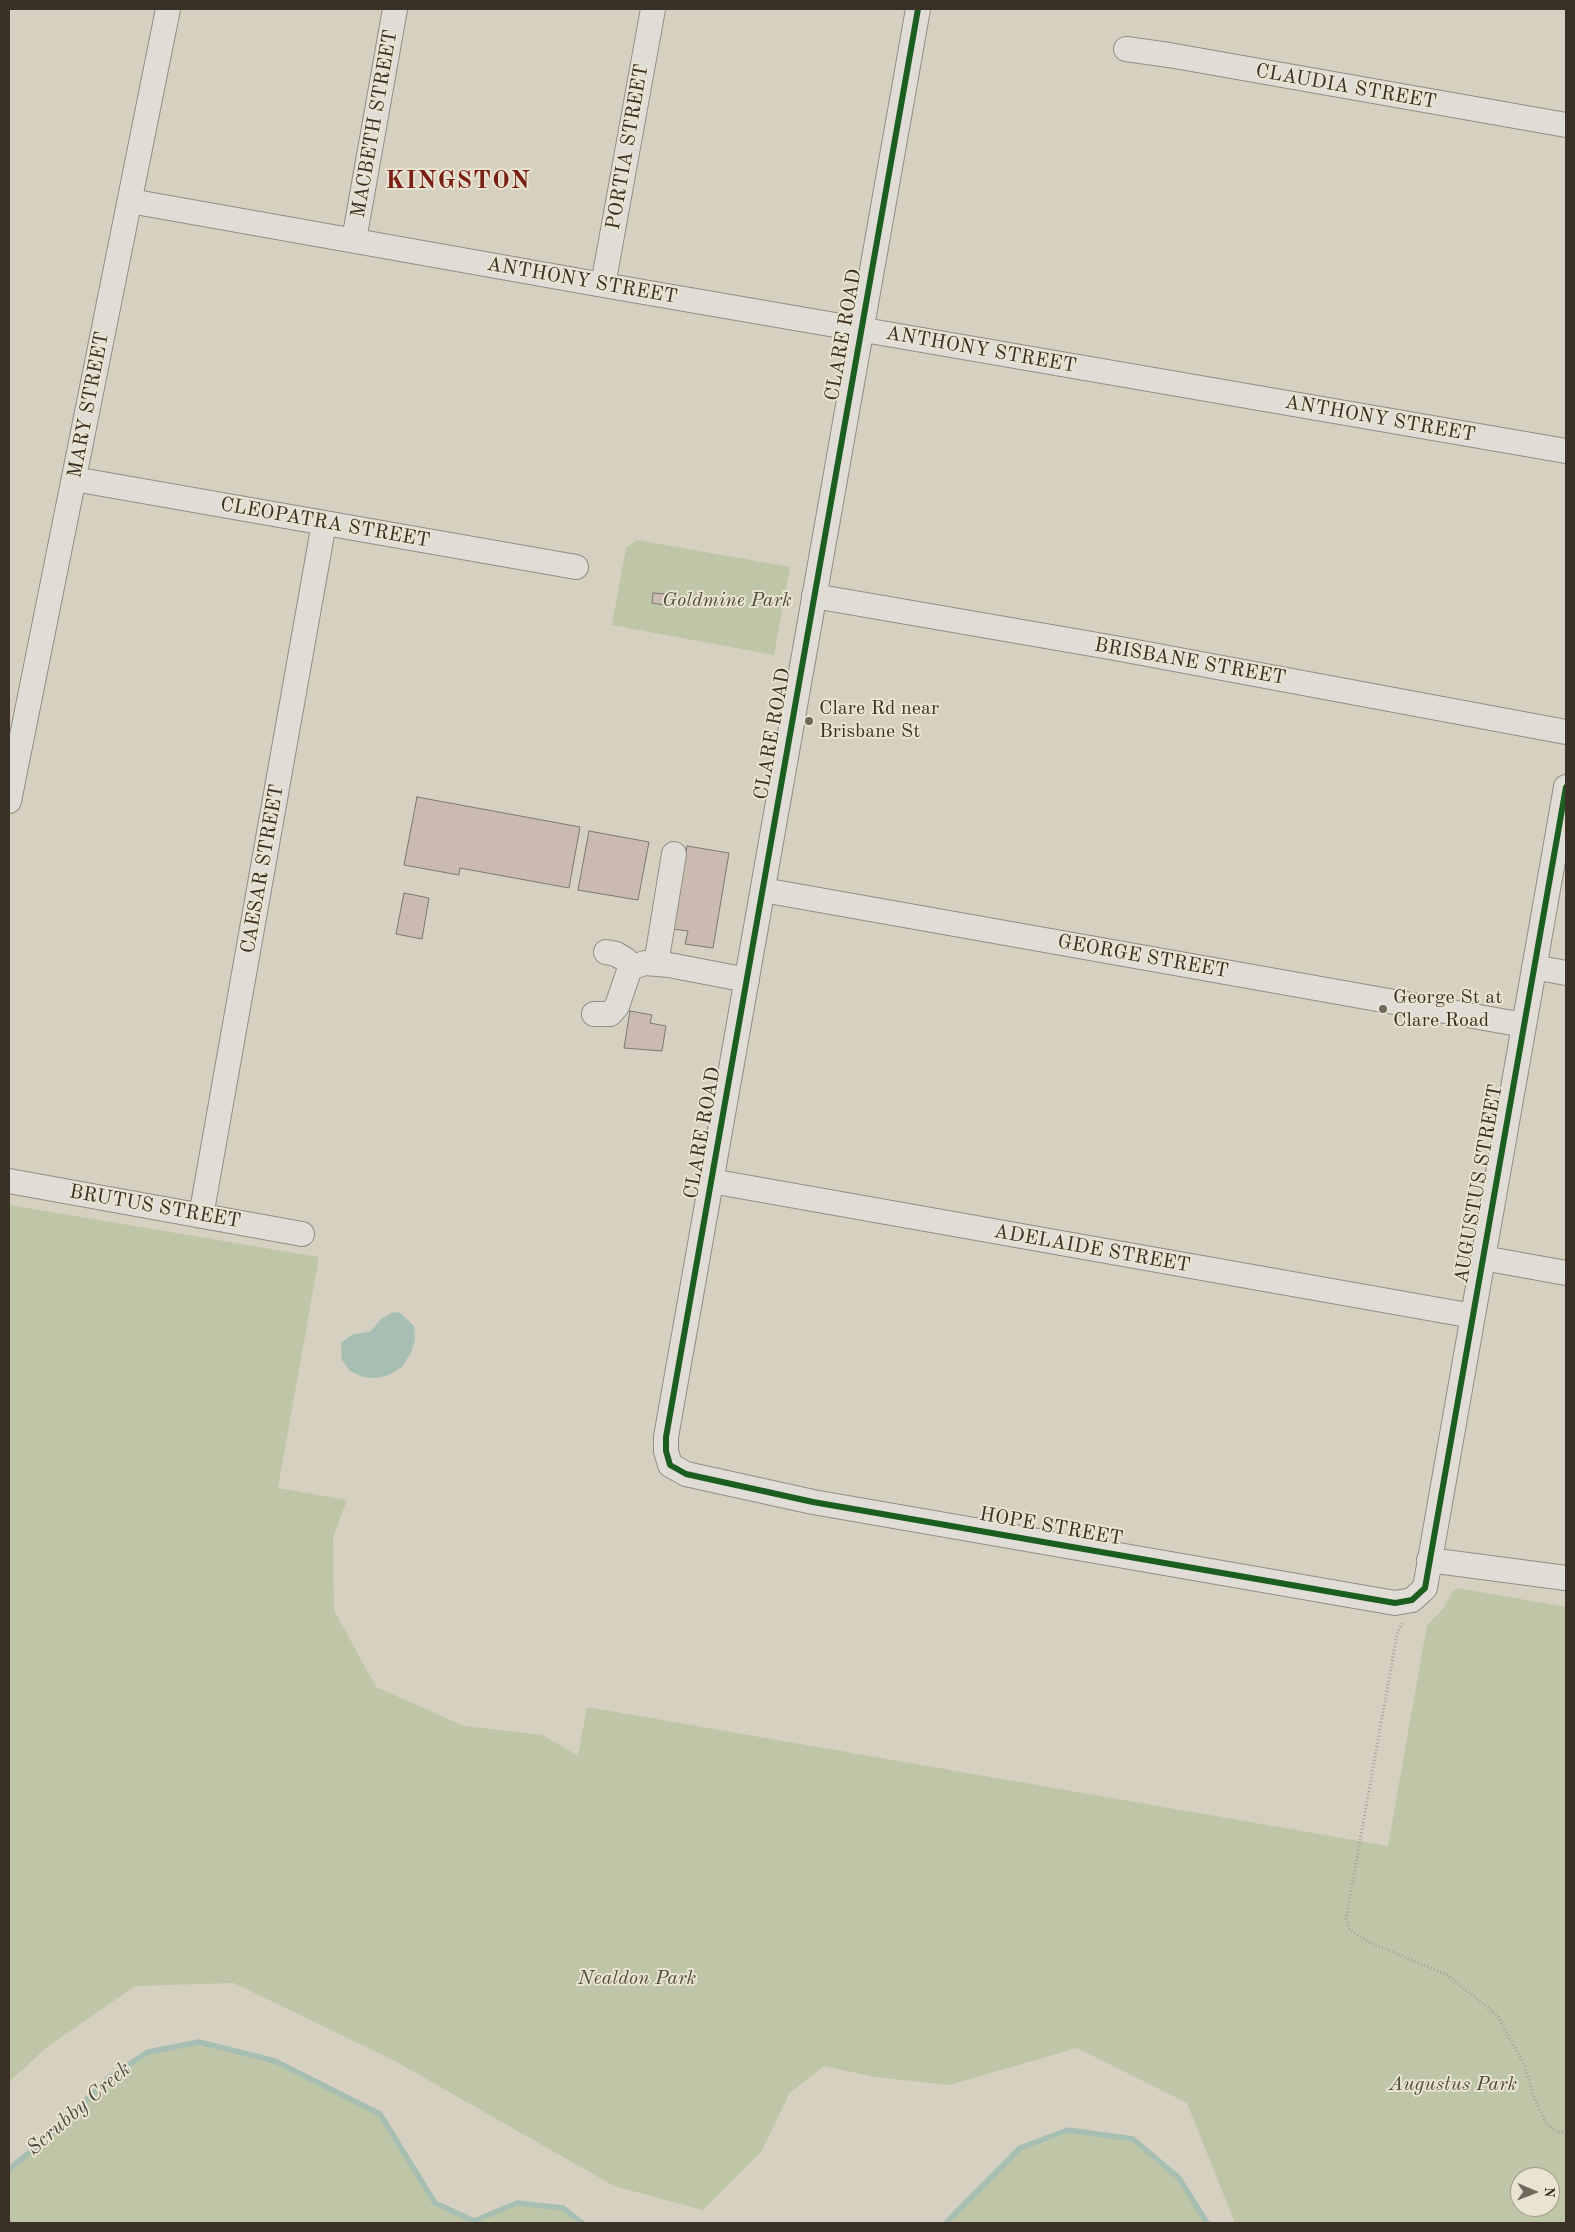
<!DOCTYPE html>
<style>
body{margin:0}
#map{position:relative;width:1575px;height:2232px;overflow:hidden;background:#d5d0c0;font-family:"Old Standard TT",serif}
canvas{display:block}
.frame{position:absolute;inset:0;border:10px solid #3b3025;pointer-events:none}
.north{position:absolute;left:1510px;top:2167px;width:50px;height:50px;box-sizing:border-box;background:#e9e3d1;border:1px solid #a39b8c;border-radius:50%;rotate:91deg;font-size:14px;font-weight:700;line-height:20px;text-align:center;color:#3b3025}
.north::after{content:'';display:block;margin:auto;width:18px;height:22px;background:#71685b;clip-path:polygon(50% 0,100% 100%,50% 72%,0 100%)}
</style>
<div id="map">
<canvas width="1575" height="2232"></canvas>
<div class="frame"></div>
<div class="north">N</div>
</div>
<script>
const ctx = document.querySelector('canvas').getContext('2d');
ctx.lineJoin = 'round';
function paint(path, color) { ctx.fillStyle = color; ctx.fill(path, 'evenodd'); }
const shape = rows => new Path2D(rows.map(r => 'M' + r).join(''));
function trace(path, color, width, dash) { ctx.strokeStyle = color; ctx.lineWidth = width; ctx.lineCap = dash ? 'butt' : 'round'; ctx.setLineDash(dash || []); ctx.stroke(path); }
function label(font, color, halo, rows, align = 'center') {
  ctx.font = font + ' "Old Standard TT",serif'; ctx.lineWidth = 4; ctx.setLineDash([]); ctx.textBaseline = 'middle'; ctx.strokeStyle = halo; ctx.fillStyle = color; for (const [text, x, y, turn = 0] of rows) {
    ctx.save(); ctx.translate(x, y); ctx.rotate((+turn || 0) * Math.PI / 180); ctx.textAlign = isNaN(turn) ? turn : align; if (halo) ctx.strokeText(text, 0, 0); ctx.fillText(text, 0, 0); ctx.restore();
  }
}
const green = shape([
 [637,540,790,567,774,655,612,625,626,548],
 [9,1205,319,1257,278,1488,347,1500,333,1537,334,1610,376,1687,464,1726,543,1735,578,1756,587,1707,1388,1846,1427,1625,1444,1608,1452,1592,1457,1588,1566,1607,1566,2223,1235,2223,1187,2103,1077,2048,949,2085,875,2077,824,2066,789,2094,761,2152,703,2210,614,2186,395,2061,234,1983,135,1986,46,2048,9,2082],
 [1520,2177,1550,2177,1550,2207,1520,2207],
 [199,2042,275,2061,380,2114,435,2203,474,2221,517,2203,563,2208,582,2223,9,2223,9,2169,44,2141,110,2077,148,2052],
 [1068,2130,1133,2139,1179,2178,1207,2223,946,2223,1020,2148]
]);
const water = shape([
 [399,1312,414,1326,415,1340,411,1353,402,1367,389,1375,377,1378,363,1377,350,1371,342,1360,341,1350,342,1342,353,1334,370,1332,381,1319,391,1313]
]);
const stream = shape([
 [9,2169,44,2141,110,2077,148,2052,199,2042,275,2061,380,2114,435,2203,474,2221,517,2203,563,2208,582,2223],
 [946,2223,1020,2148,1068,2130,1133,2139,1179,2178,1207,2223]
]);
const building = shape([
 [653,593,665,594,664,605,652,603,653,593],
 [417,797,580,827,569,888,460,868,459,875,404,865,417,797],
 [589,831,649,842,638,900,578,890,589,831],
 [687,846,729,853,713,948,685,944,688,931,672,929,687,846],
 [404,893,429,898,422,939,396,934,404,893],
 [630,1011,652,1015,650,1023,666,1026,662,1051,624,1048,630,1011]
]);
const path = shape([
 [1402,1623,1397,1634,1346,1919,1350,1930,1367,1941,1447,1975,1497,2015,1524,2064,1534,2097,1546,2123,1557,2132,1566,2132]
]);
const minor = shape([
 [918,9,666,1437,666,1451,670,1465,686,1474,813,1502,1395,1603,1412,1600,1425,1588,1566,787],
 [1126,49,1169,55,1566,125],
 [130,201,603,285,1566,451],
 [354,240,395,9],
 [603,285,653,9],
 [74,479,576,567],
 [814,596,1115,648,1566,732],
 [9,801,168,9],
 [763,890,1524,1025],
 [656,964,674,854],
 [1534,967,1566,973],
 [630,968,645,963,669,965,747,980],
 [594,1014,610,1014,617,1006,630,968,626,960,616,954,606,952],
 [9,1181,302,1234],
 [711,1181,1473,1316],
 [201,1216,324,523],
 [1483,1258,1566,1273],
 [1429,1560,1566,1578]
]);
const cycleway = shape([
 [918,9,666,1437,666,1451,670,1465,686,1474,813,1502,1395,1603,1412,1600,1425,1588,1566,787]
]);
const markers = [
 [809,721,5,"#71685b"],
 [1383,1009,5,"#71685b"]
];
const streetNames = [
 ["CLAUDIA STREET",1346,87,10],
 ["MACBETH STREET",375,124,-80],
 ["PORTIA STREET",628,147,-80],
 ["ANTHONY STREET",582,281,10],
 ["CLARE ROAD",844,335,-80],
 ["ANTHONY STREET",981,350,10],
 ["MARY STREET",89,405,-79],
 ["ANTHONY STREET",1380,419,10],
 ["CLEOPATRA STREET",325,523,10],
 ["BRISBANE STREET",1190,662,10],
 ["CLARE ROAD",773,734,-80],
 ["CAESAR STREET",263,869,-80],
 ["GEORGE STREET",1143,957,10],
 ["CLARE ROAD",703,1133,-80],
 ["AUGUSTUS STREET",1479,1184,-80],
 ["BRUTUS STREET",155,1207,10],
 ["ADELAIDE STREET",1092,1249,10],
 ["HOPE STREET",1051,1527,10]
];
const parkNames = [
 ["Goldmine Park",727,601],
 ["Nealdon Park",637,1979],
 ["Augustus Park",1453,2085]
];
const poiNames = [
 ["Clare Rd near",819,709],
 ["Brisbane St",819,732],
 ["George St at",1393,998],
 ["Clare Road",1393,1021]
];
const waterNames = [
 ["Scrubby Creek",79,2109,-41]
];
const districtNames = [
 ["KINGSTON",458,181]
];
paint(green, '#bfc6a7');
paint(water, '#a7bfb2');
trace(stream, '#a7bfb2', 5.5);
paint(building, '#cabaaf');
trace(building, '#7c786f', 1);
trace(minor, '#928e84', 26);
trace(path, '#a5a19a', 3, [1, 2.5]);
trace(minor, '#dfddd5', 24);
trace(cycleway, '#1b5e20', 6);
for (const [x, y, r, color] of markers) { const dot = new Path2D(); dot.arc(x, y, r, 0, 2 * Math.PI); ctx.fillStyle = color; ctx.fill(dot); trace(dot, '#e9e3d1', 2); }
label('20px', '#3b3025', '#e9e3d1', streetNames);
label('italic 20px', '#524c3b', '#e9e3d1', parkNames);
label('20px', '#3b3025', '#e9e3d1', poiNames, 'left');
label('italic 21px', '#4d4b40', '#e9e3d1', waterNames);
ctx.letterSpacing = '1px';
label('bold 25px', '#7a1f14', '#e9e3d1', districtNames);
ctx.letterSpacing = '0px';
</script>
